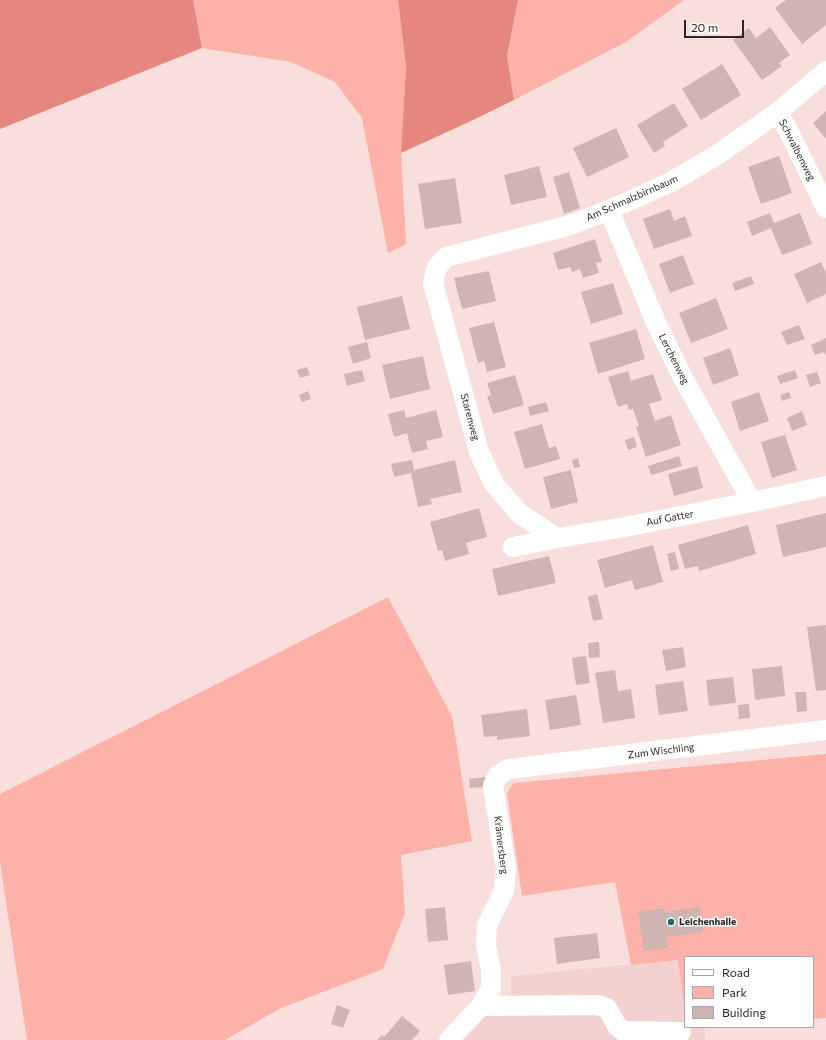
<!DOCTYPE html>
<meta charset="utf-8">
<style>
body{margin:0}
#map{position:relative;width:826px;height:1040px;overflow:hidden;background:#f9dfdc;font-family:Commissioner,sans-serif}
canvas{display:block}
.legend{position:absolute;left:684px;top:956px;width:130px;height:72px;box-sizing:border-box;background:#fff;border:1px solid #aca8a7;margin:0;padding:5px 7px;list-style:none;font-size:12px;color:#2f2524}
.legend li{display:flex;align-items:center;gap:8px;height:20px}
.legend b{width:20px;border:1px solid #aca8a7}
.scale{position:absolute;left:684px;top:20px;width:60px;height:18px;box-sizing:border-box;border:2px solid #2f2524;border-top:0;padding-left:5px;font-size:12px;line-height:14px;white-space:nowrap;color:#2f2524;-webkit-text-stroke:3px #fff;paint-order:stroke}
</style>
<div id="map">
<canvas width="826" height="1040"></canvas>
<ul class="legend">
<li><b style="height:5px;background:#fff"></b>Road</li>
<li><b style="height:11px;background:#fdb1a9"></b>Park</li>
<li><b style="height:11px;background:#ceb5b2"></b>Building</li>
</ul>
<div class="scale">20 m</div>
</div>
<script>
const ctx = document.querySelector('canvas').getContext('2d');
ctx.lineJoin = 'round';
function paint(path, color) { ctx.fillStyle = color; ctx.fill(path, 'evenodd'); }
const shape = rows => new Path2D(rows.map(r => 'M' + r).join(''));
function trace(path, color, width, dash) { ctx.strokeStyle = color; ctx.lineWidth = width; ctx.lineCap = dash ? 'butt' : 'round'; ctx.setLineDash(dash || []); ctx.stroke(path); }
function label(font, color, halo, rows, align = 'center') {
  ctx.font = font + ' Commissioner,sans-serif'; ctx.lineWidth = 3; ctx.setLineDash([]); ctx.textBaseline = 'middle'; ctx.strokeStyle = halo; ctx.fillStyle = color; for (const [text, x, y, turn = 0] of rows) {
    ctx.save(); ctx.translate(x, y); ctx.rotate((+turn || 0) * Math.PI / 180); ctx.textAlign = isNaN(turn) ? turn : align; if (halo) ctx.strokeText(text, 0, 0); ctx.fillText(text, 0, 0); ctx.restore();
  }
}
const built = shape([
 [678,960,685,1012,685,1027,705,1027,705,1040,460,1040,481,1016,511,1010,511,976]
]);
const green = shape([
 [193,0,398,0,406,66,401,153,406,244,388,253,362,118,335,82,291,62,202,48],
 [518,0,684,0,626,42,514,100,507,56],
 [388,597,452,716,472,841,401,855,405,913,383,969,281,1008,225,1040,27,1040,0,862,0,794],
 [826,754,826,1018,813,1019,813,957,685,957,685,1012,678,960,631,965,615,882,522,896,507,793,514,783]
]);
const forest = shape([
 [0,0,193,0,202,48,0,129],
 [398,0,518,0,507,56,514,100,471,121,401,153,406,66]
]);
const building = shape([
 [786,0,826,0,826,25,802,44,775,8],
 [770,27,790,55,779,63,782,66,762,80,733,40,749,28,756,38],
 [722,64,741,95,701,120,682,89],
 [674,103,688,126,663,142,665,146,654,153,637,125],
 [826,111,826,139,813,123],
 [616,128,629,157,587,177,573,148],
 [779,156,792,193,761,204,748,167],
 [539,166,547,197,511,205,504,175],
 [569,172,580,208,564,214,553,177],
 [455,178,462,223,425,229,418,184],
 [670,209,674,221,685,216,692,236,654,249,643,219],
 [770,213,774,223,800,213,812,244,782,255,771,228,752,236,747,222],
 [595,239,602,262,596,263,599,273,583,278,580,269,572,272,570,267,558,270,553,253],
 [683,255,694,284,670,293,659,264],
 [821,262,826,273,826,294,807,303,794,274],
 [489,271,496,301,462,309,454,278],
 [751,276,754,284,735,291,732,283],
 [613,283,623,314,591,324,581,292],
 [402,296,410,329,365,340,357,307],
 [716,298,728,329,691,343,679,313],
 [494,322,506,367,487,372,484,361,478,363,469,328],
 [799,325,805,339,787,345,781,332],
 [636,329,645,359,598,374,589,343],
 [826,338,826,356,824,352,815,355,811,345],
 [367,342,371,358,353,364,348,347],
 [730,348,739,375,713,385,703,358],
 [423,356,430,389,390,399,382,365],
 [307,367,310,375,300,378,297,370],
 [362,370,365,381,347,386,344,374],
 [795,370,798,378,780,384,777,376],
 [628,371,631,381,653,374,662,400,649,404,655,421,671,415,681,445,646,457,636,427,639,426,633,409,629,410,627,404,618,407,608,377],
 [817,372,821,383,810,387,806,375],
 [515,375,524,405,493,414,487,396,491,395,487,383],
 [308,391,311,399,302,402,299,395],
 [759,392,769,421,740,431,731,402],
 [789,392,791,398,782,401,780,395],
 [546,402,549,411,530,416,528,407],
 [404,410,406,418,436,410,443,437,426,441,428,449,412,453,407,433,394,437,388,414],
 [802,411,807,425,792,431,787,418],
 [542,424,549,448,556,446,560,459,525,469,514,432],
 [785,435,797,470,772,478,761,442],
 [634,437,637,447,628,450,625,440],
 [679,456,682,466,651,475,648,466],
 [578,458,580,467,574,468,572,460],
 [412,460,414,470,455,460,462,492,430,499,432,504,418,507,411,473,394,477,391,464],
 [697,466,703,488,674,496,668,474],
 [571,470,578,502,551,509,543,477],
 [479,508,487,537,466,543,469,554,445,561,442,550,438,551,430,522],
 [826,513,826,547,783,557,776,525],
 [748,525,756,554,699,571,698,566,685,569,678,545],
 [653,545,663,582,635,590,632,580,605,588,597,560],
 [675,552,679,569,671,571,667,554],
 [549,556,556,583,498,596,492,569],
 [597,594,603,619,593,621,588,597],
 [826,625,826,690,816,691,807,627],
 [599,642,600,657,589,658,588,643],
 [683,647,686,667,666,671,662,650],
 [586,656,590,683,576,685,572,658],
 [782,666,785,696,755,700,752,669],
 [615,670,618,691,631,689,635,718,603,723,595,673],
 [733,677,736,703,709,706,706,680],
 [683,681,688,711,659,715,655,685],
 [795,692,806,692,807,711,797,712],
 [576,695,581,725,550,730,545,700],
 [749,704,750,718,739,719,738,705],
 [527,709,530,736,497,740,497,736,484,737,481,715],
 [485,777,486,787,470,788,469,779],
 [445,907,448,940,428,942,425,909],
 [700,907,703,932,666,937,668,948,644,951,638,912,663,908,664,912],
 [597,933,600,958,557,964,554,938],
 [471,961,475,991,448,995,444,965],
 [337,1005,350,1010,343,1028,331,1024],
 [402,1016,420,1031,412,1040,377,1040,382,1035,384,1037]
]);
const minor = shape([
 [778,112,791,136,826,208],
 [609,210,657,325,682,376,752,502],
 [557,538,520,514,494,484,479,452,433,283,437,267,446,257,571,225,609,210,669,183,717,155,778,112,826,71],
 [513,547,557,538,625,527,752,502,826,486],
 [481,1006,598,1005,607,1008,617,1026,623,1031,681,1032],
 [449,1040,481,1006,491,988,491,970,486,946,487,925,504,891,506,869,493,786,498,775,509,769,826,730]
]);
const markers = [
 [671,922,4,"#1c6871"]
];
const streetNames = [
 ["Schwalbenweg",797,150,63],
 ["Am Schmalzbirnbaum",632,198,-24],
 ["Lerchenweg",674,359,63],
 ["Starenweg",470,417,75],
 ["Auf Gatter",670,518,-11],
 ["Zum Wischling",661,751,-7],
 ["Krämersberg",501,845,83]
];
const poiNames = [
 ["Leichenhalle",679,922]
];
paint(built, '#f3d1ce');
paint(green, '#fdb1a9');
paint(forest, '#e6877f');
paint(building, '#ceb5b2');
trace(minor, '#fff', 20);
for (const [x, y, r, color] of markers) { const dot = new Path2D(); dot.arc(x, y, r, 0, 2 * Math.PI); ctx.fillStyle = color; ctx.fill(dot); trace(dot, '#fff', 1.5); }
label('10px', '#2f2524', '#fff', streetNames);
label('bold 10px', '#2f2524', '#fff', poiNames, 'left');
</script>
